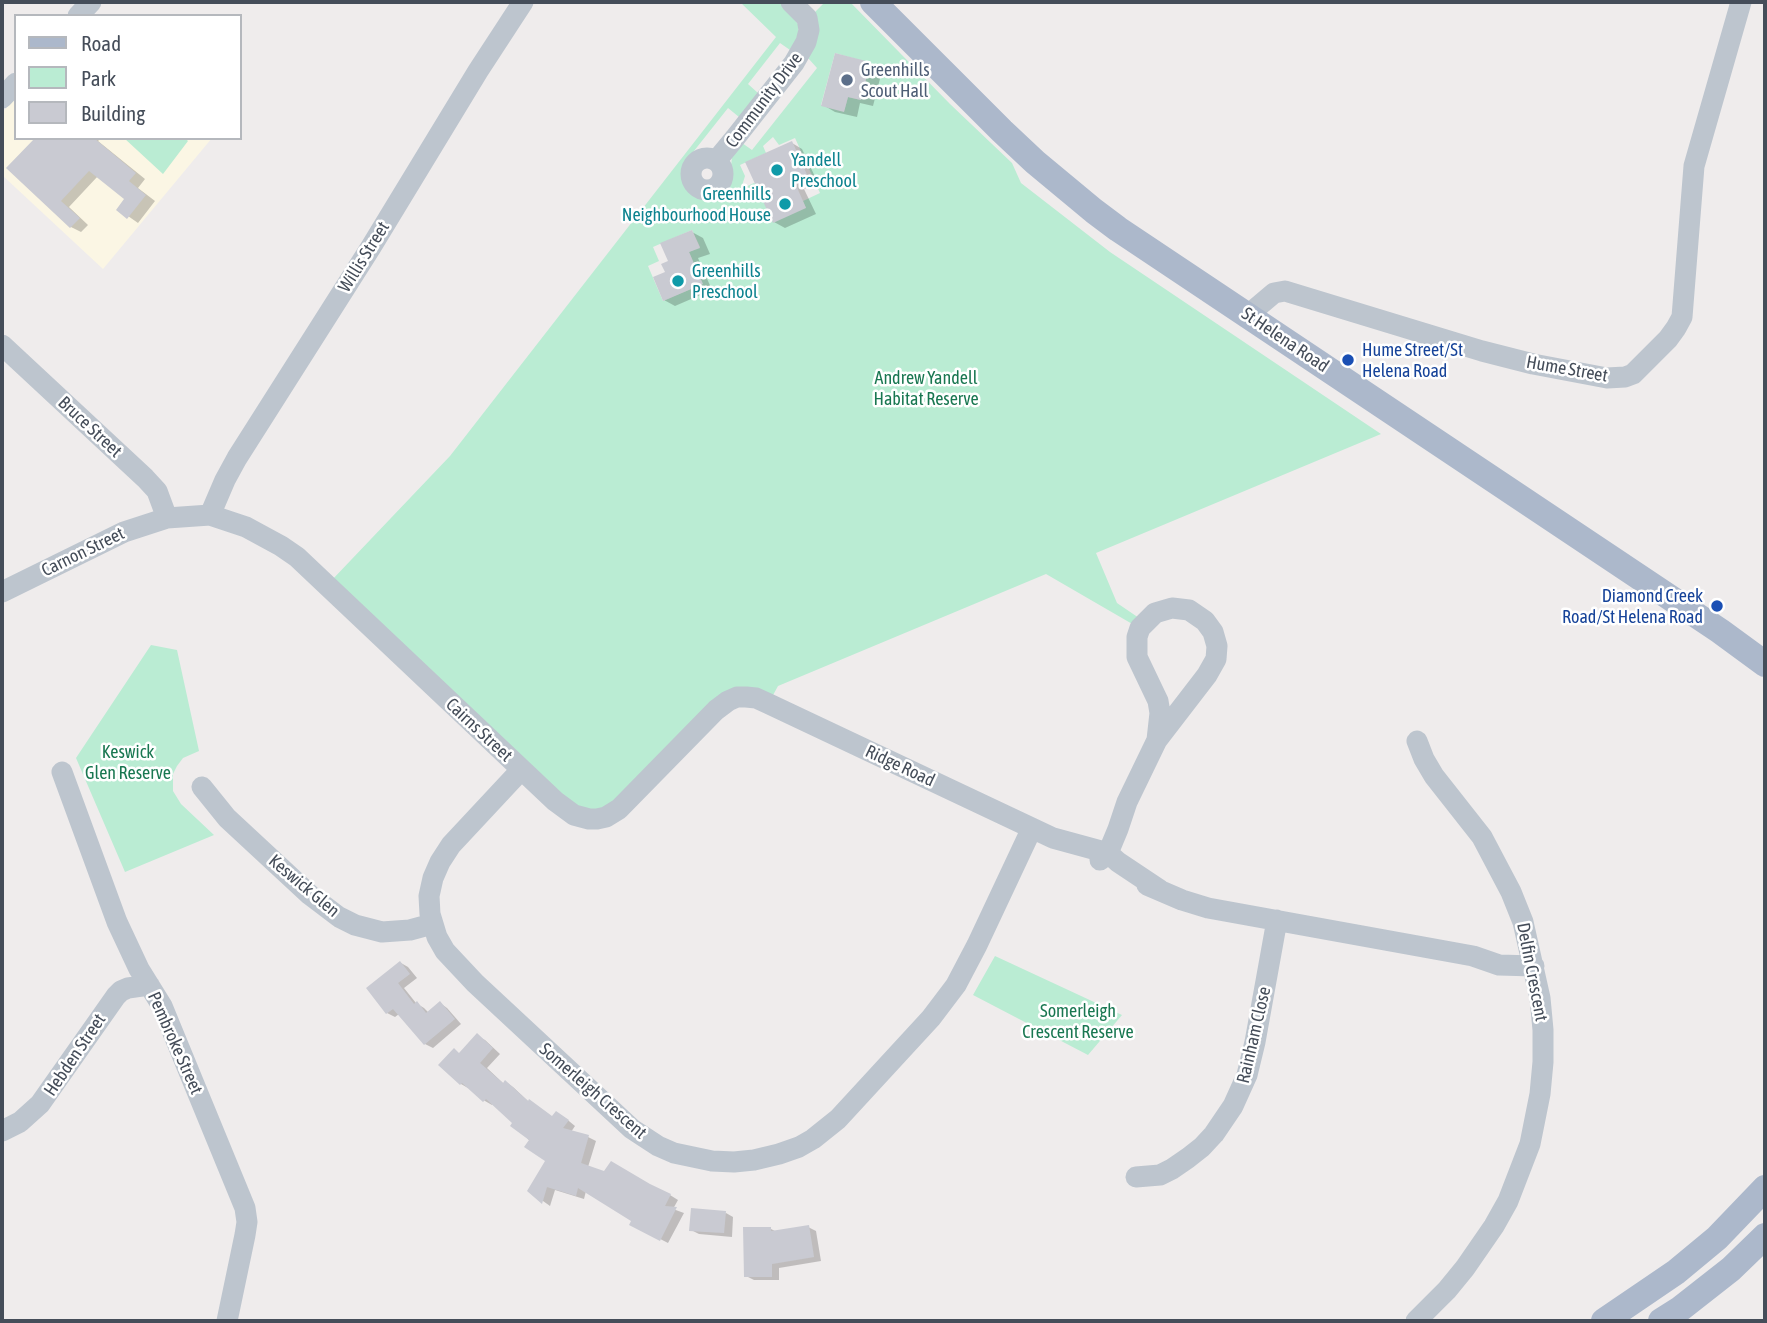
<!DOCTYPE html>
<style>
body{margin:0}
#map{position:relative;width:1767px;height:1323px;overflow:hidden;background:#efecec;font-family:"Asap Condensed",sans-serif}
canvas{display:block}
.frame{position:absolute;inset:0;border:4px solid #454d59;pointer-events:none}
.legend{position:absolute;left:14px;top:14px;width:228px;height:126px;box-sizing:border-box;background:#fff;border:2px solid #b5b8bd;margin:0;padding:9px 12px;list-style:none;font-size:21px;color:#454d59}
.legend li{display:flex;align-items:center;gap:14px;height:35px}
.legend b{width:35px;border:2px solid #b5b8bd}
</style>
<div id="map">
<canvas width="1767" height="1323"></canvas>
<div class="frame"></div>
<ul class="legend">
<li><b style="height:9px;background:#acb8cb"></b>Road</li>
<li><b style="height:19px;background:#baecd3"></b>Park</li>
<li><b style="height:19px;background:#c9cad2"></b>Building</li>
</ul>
</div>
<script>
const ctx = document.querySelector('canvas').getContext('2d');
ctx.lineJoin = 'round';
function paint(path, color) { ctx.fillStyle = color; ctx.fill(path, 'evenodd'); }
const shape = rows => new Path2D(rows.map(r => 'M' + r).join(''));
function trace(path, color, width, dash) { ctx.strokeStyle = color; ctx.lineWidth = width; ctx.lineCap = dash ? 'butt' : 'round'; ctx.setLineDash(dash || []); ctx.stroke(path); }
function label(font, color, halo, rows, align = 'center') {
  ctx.font = font + ' "Asap Condensed",sans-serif'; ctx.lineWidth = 5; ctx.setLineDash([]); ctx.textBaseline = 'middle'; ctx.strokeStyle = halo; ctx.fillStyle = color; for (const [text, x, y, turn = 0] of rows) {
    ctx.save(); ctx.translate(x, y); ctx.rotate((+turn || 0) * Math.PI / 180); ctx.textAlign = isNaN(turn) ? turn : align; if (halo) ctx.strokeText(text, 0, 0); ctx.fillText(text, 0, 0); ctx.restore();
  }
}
const commercial = shape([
 [16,97,16,138,212,138,103,269,2,175,2,113]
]);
const green = shape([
 [740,2,779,2,789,11,798,24,799,37,790,50,780,43,748,84,758,93,739,117,728,108,690,156,685,164,682,175,686,187,691,192,703,198,710,198,721,193,725,188,730,178,732,156,742,143,752,150,817,68,808,58,814,13,823,4,822,2,850,2,950,104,1012,163,1021,183,1110,252,1381,434,1096,553,1117,603,1139,618,1134,625,1046,574,778,686,772,697,754,690,611,808,577,811,331,581,450,456,776,37],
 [835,53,870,63,861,100,848,97,844,111,821,105],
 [773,137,779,145,795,138,820,193,803,201,806,208,754,183,741,189,745,176,740,165,766,153,763,146],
 [692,230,700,247,689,252,702,284,663,301,648,266,659,261,653,247],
 [124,138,185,138,188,141,163,174],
 [151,645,177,650,199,751,183,758,177,766,173,774,173,791,181,804,214,835,125,872,76,758],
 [995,956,1122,1015,1088,1055,973,995]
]);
const shadow = shape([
 [836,55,870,64,882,71,873,106,860,103,857,117,835,112,823,105],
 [40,138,101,138,98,141,145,179,138,188,155,201,138,223,118,209,127,199,98,176,69,207,88,225,81,232,71,227,9,168],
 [792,143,802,149,818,183,804,189,816,214,785,228,774,222],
 [692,232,703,238,710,254,698,258,712,290,675,306,664,300,667,273,670,262],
 [401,963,408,967,417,978,404,988,416,1003,424,1008,429,1013,440,1003,447,1008,461,1024,433,1048,425,1044,399,1014,395,1017,387,1013],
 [477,1036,485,1040,500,1054,487,1068,504,1084,506,1082,513,1087,528,1101,553,1118,564,1117,575,1126,571,1132,588,1137,596,1141,588,1167,670,1195,678,1200,673,1209,684,1213,668,1243,631,1224,633,1221,586,1191,584,1199,555,1190,550,1206,529,1191,547,1161,514,1123,493,1104,492,1105,485,1101,469,1087,468,1088,461,1084,461,1054],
 [726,1213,733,1217,732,1237,699,1234,691,1230],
 [808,1227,816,1231,821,1261,779,1268,779,1280,754,1280,746,1276,771,1229,777,1232]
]);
const building = shape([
 [835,53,870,62,861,100,848,97,844,112,821,106],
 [35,138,94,138,136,173,129,181,146,195,127,219,116,210,124,199,89,171,61,201,80,218,70,228,6,168],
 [792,141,808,177,795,183,806,208,773,223,745,162],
 [692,230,700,248,689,252,703,284,663,301,653,277,665,272,661,264,668,261,660,243],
 [400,961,410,974,398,983,414,1004,417,1001,426,1013,440,1001,455,1019,424,1045,393,1009,386,1014,366,988],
 [477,1033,493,1048,480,1063,503,1083,505,1080,528,1101,529,1099,552,1116,556,1111,569,1120,563,1128,589,1135,581,1163,604,1171,611,1161,650,1184,671,1194,665,1206,677,1207,660,1241,629,1225,631,1221,578,1188,576,1196,547,1187,542,1204,527,1191,545,1161,524,1147,529,1140,510,1126,512,1123,486,1099,483,1102,462,1083,460,1085,438,1065,454,1048,459,1053],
 [691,1208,726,1211,724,1233,689,1231],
 [809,1225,814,1257,772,1264,772,1277,744,1277,743,1227,771,1227,771,1231]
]);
const minor = shape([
 [78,16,91,2],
 [2,98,16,83],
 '691 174a16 16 0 1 1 32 0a16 16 0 1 1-32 0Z',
 [716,161,735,138,794,63,806,42,809,30,807,18,791,2],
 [1248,315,1274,293,1285,291,1482,351,1533,364,1607,378,1625,377,1633,374,1668,339,1676,328,1682,317,1694,166,1741,2],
 [2,345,145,478,157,491,167,518],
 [210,515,225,480,237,458,371,247,478,71,523,2],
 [2,592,124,532,167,518,210,515,246,527,281,546,297,557,555,801,574,815,589,819,597,819,606,817,619,809,716,710,728,701,737,697,746,697,756,698,767,703,1053,838,1108,853,1118,862,1160,890],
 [521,770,451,845,440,862,433,878,429,896,430,914,437,937,445,951,475,983,632,1129,658,1146,674,1153,712,1161,734,1162,754,1160,779,1154,799,1147,813,1139,838,1119,931,1018,956,985,977,945,1032,828],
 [62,772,117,922,139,969,162,1006,245,1208,247,1222,245,1235,227,1321],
 [202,787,227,818,310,895,339,917,355,925,382,932,410,930,432,924],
 [1100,860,1108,853,1118,829,1127,802,1157,740,1207,675,1216,659,1217,646,1213,632,1205,621,1189,610,1172,608,1155,613,1140,628,1137,637,1137,657,1158,701,1160,713,1157,740],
 [1147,885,1182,900,1208,908,1473,956,1499,965,1534,966],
 [2,1131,20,1122,40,1104,116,996,121,991,128,988,149,985],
 [1136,1177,1160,1175,1172,1169,1188,1158,1202,1147,1214,1134,1233,1106,1247,1075,1255,1042,1277,920],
 [1416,1321,1447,1290,1465,1268,1494,1226,1508,1201,1530,1144,1540,1094,1543,1062,1543,1030,1540,998,1523,922,1511,892,1482,837,1434,776,1424,759,1417,741]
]);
const major = shape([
 [873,2,1002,131,1035,162,1094,211,1118,229,1720,631,1765,664],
 [1604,1321,1676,1272,1717,1238,1765,1188],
 [1661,1321,1680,1309,1731,1269,1765,1236]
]);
const markers = [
 [847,80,7,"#5c6f8a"],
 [777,170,7,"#0f9aa8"],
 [785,204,7,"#0f9aa8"],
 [678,281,7,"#0f9aa8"],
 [1348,360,7,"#1a4fb4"],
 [1717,606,7,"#1a4fb4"]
];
const serviceNames = [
 ["Greenhills",861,70],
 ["Scout Hall",861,91]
];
const streetNames = [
 ["Community Drive",764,100,-53],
 ["Willis Street",364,257,-58],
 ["St Helena Road",1285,340,34],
 ["Hume Street",1567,369,10],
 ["Bruce Street",90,427,43],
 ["Carnon Street",83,552,-26],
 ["Cairns Street",479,730,43],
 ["Ridge Road",900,766,25],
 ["Keswick Glen",304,886,40],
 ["Delfin Crescent",1532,972,79],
 ["Rainham Close",1254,1035,-77],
 ["Pembroke Street",175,1043,66],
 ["Hebden Street",75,1055,-56],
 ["Somerleigh Crescent",593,1091,41]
];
const cultureNames = [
 ["Yandell",791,160],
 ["Preschool",791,181],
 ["Greenhills",771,194,"right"],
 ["Neighbourhood House",771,215,"right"],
 ["Greenhills",692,271],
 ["Preschool",692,292]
];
const transitNames = [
 ["Hume Street/St",1362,350],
 ["Helena Road",1362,371],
 ["Diamond Creek",1703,596,"right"],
 ["Road/St Helena Road",1703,617,"right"]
];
const parkNames = [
 ["Andrew Yandell",926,378],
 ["Habitat Reserve",926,399],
 ["Keswick",128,752],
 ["Glen Reserve",128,773],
 ["Somerleigh",1078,1011],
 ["Crescent Reserve",1078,1032]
];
paint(commercial, '#fbf6e4');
paint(green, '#baecd3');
paint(shadow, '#0003');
paint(building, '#c9cad2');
trace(minor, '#bdc5ce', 21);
trace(major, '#acb8cb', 26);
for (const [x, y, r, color] of markers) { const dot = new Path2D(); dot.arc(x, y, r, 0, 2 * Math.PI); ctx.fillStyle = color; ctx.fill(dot); trace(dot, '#fff', 2.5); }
label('18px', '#4e5e75', '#fff', serviceNames, 'left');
label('18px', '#454d59', '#fff', streetNames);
label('18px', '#0d838f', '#fff', cultureNames, 'left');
label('18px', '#164399', '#fff', transitNames, 'left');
label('18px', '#197751', '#fff', parkNames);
</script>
